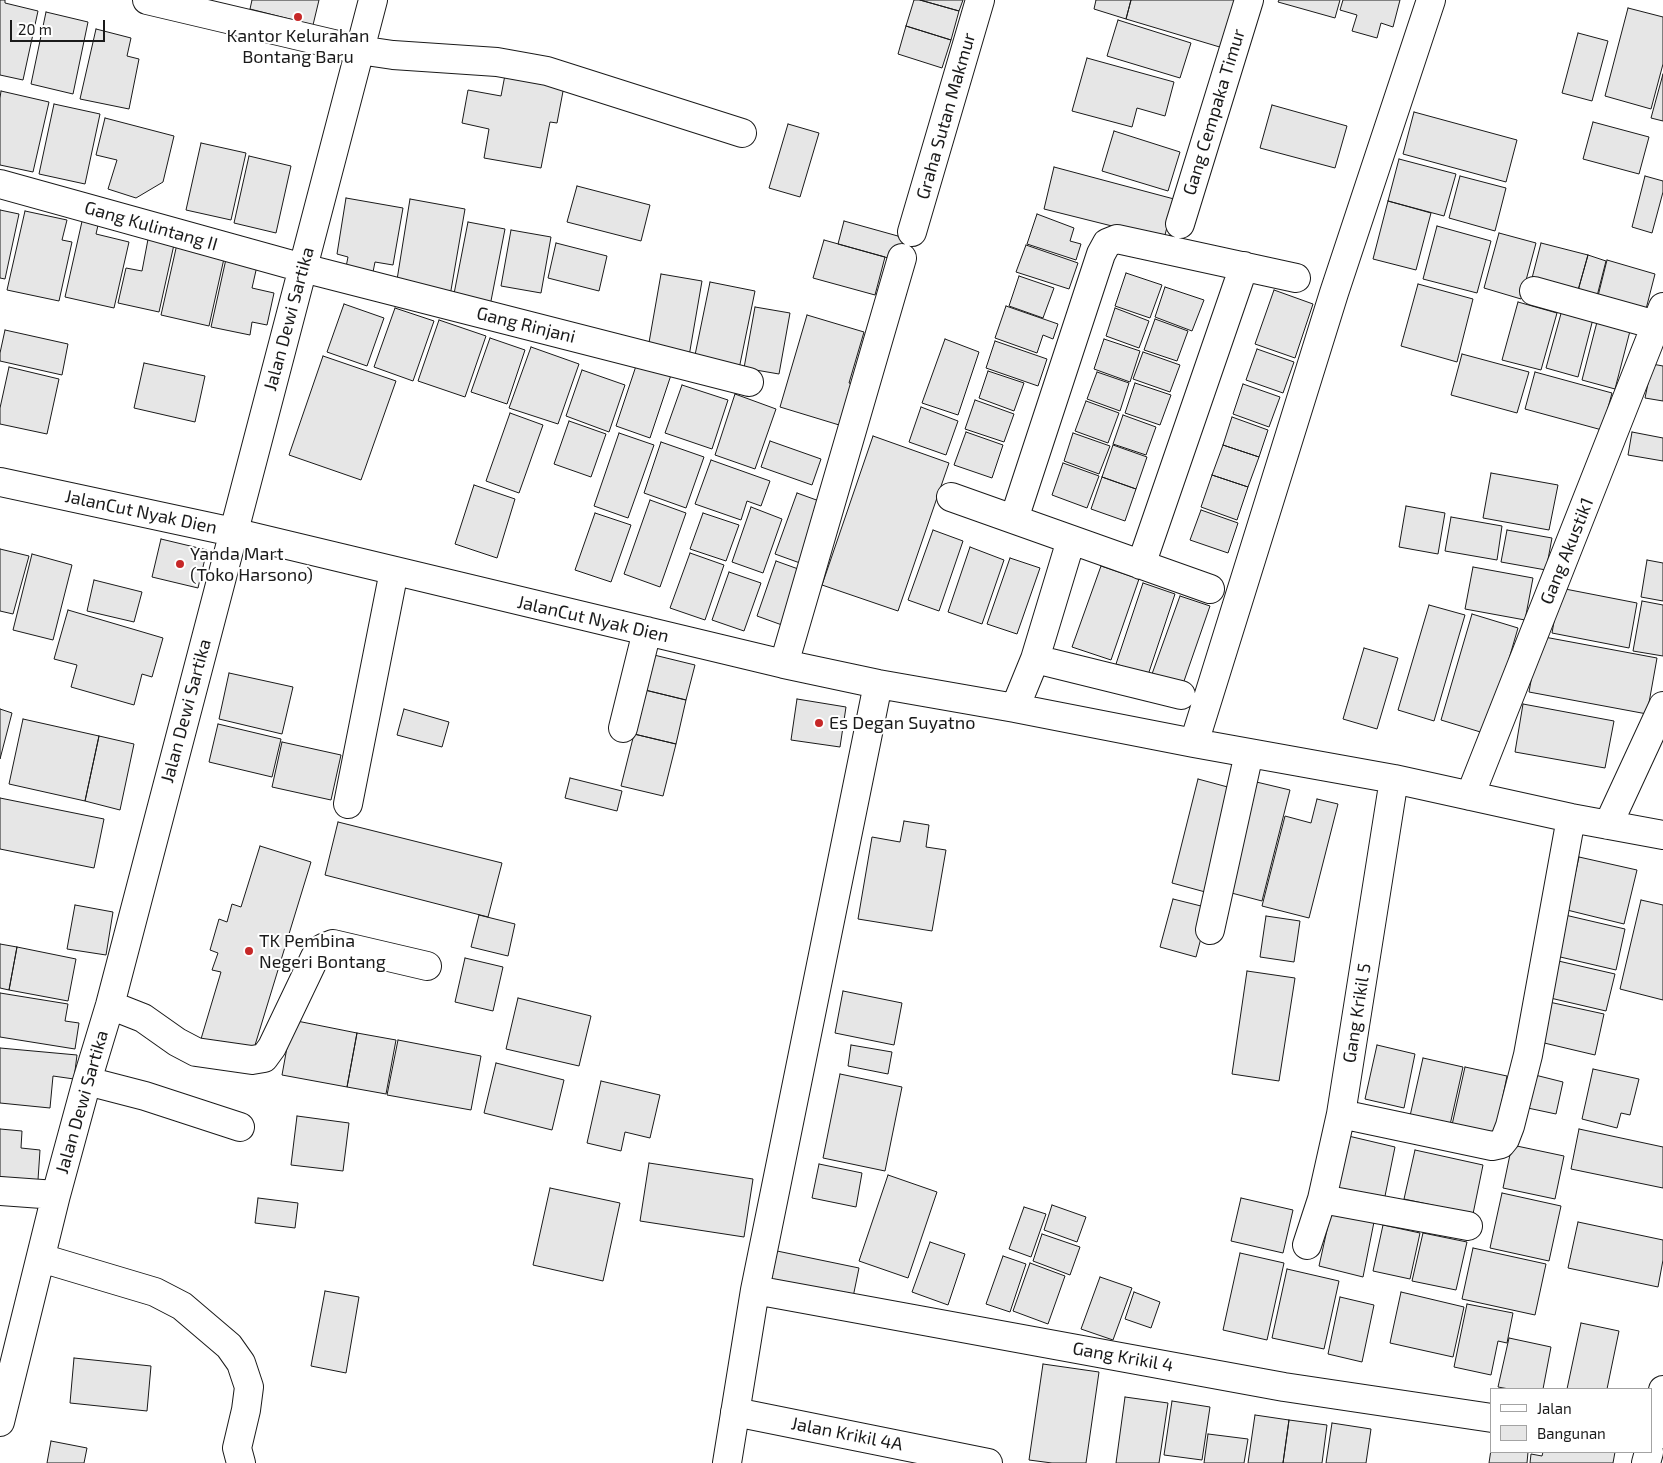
<!DOCTYPE html>
<style>
body{margin:0}
#map{position:relative;width:1663px;height:1463px;overflow:hidden;background:#fff;font-family:"Exo 2",sans-serif}
canvas{display:block}
.legend{position:absolute;left:1490px;top:1388px;width:162px;height:65px;box-sizing:border-box;background:#fff;border:1px solid #a3a3a3;margin:0;padding:6px 9px;list-style:none;font-size:15px;color:#1a1a1a}
.legend li{display:flex;align-items:center;gap:10px;height:25px}
.legend b{width:25px;border:1px solid #a3a3a3}
.scale{position:absolute;left:10px;top:20px;width:95px;height:22px;box-sizing:border-box;border:2px solid #1a1a1a;border-top:0;padding-left:6px;font-size:15px;line-height:18px;white-space:nowrap;color:#1a1a1a;-webkit-text-stroke:4px #fff;paint-order:stroke}
</style>
<div id="map">
<canvas width="1663" height="1463"></canvas>
<ul class="legend">
<li><b style="height:6px;background:#fff"></b>Jalan</li>
<li><b style="height:14px;background:#e6e6e6"></b>Bangunan</li>
</ul>
<div class="scale">20 m</div>
</div>
<script>
const ctx = document.querySelector('canvas').getContext('2d');
ctx.lineJoin = 'round';
function paint(path, color) { ctx.fillStyle = color; ctx.fill(path, 'evenodd'); }
const shape = rows => new Path2D(rows.map(r => 'M' + r).join(''));
function trace(path, color, width, dash) { ctx.strokeStyle = color; ctx.lineWidth = width; ctx.lineCap = dash ? 'butt' : 'round'; ctx.setLineDash(dash || []); ctx.stroke(path); }
function label(font, color, halo, rows, align = 'center') {
  ctx.font = font + ' "Exo 2",sans-serif'; ctx.lineWidth = 4; ctx.setLineDash([]); ctx.textBaseline = 'middle'; ctx.strokeStyle = halo; ctx.fillStyle = color; for (const [text, x, y, turn = 0] of rows) {
    ctx.save(); ctx.translate(x, y); ctx.rotate((+turn || 0) * Math.PI / 180); ctx.textAlign = isNaN(turn) ? turn : align; if (halo) ctx.strokeText(text, 0, 0); ctx.fillText(text, 0, 0); ctx.restore();
  }
}
const building = shape([
 [0,0,5,0,5,3,38,11,23,80,0,75,0,0],
 [252,0,319,0,313,25,250,9,252,0],
 [914,0,920,0,959,11,951,40,906,26,914,0],
 [920,0,963,0,959,11,920,0],
 [1096,0,1131,0,1126,19,1094,9,1096,0],
 [1131,0,1238,0,1223,48,1126,19,1131,0],
 [1279,0,1340,0,1335,18,1278,2,1279,0],
 [1343,0,1400,0,1393,27,1381,23,1377,38,1352,31,1357,15,1340,10,1343,0],
 [1628,8,1663,17,1663,64,1651,109,1605,96,1628,8],
 [46,12,88,22,73,94,31,84,46,12],
 [1118,20,1191,43,1180,78,1107,56,1118,20],
 [906,26,951,40,942,68,898,54,906,26],
 [96,29,131,38,127,56,139,59,129,109,80,99,96,29],
 [1578,33,1608,41,1592,101,1562,93,1578,33],
 [1087,58,1174,82,1165,116,1137,108,1132,127,1072,111,1087,58],
 [1663,74,1663,121,1651,118,1663,74],
 [505,75,564,86,557,123,550,122,541,168,484,158,489,129,462,123,468,90,501,96,505,75],
 [1,91,49,102,33,172,0,165,0,98,1,91],
 [54,104,100,114,85,184,39,174,54,104],
 [1272,105,1347,126,1335,168,1260,148,1272,105],
 [1414,112,1517,140,1506,182,1403,154,1414,112],
 [105,118,174,136,163,182,136,198,108,189,117,160,96,155,105,118],
 [1593,122,1649,137,1639,174,1583,159,1593,122],
 [788,124,819,133,800,197,769,188,788,124],
 [1114,131,1180,152,1168,191,1102,171,1114,131],
 [201,143,246,153,231,220,186,210,201,143],
 [249,156,291,166,276,233,234,223,249,156],
 [1399,159,1456,174,1444,216,1388,201,1399,159],
 [1054,167,1174,199,1164,239,1044,209,1054,167],
 [1460,176,1506,188,1495,231,1449,218,1460,176],
 [1645,176,1663,181,1663,192,1652,233,1632,227,1645,176],
 [577,186,650,205,641,241,567,222,577,186],
 [346,198,403,208,393,265,375,262,373,272,346,267,348,257,337,254,346,198],
 [410,199,465,209,450,296,396,286,410,199],
 [1388,201,1431,213,1416,270,1373,259,1388,201],
 [0,210,19,214,5,279,0,278,0,210],
 [25,211,67,220,62,240,72,242,59,301,7,290,25,211],
 [1037,214,1074,228,1070,241,1081,244,1076,260,1027,244,1037,214],
 [83,217,99,221,96,234,129,242,114,308,65,297,83,217],
 [844,221,905,238,899,261,838,244,844,221],
 [468,222,505,229,490,306,453,299,468,222],
 [1437,226,1491,241,1477,293,1423,279,1437,226],
 [511,230,551,237,541,293,501,286,511,230],
 [1499,233,1536,243,1521,299,1484,288,1499,233],
 [149,234,175,240,159,312,118,303,126,268,142,271,149,234],
 [824,240,885,257,875,295,813,278,824,240],
 [556,243,607,256,599,291,548,278,556,243],
 [1541,243,1588,255,1577,294,1531,282,1541,243],
 [177,244,225,254,209,326,161,315,177,244],
 [1026,245,1078,263,1069,289,1016,272,1026,245],
 [1588,255,1606,261,1596,300,1577,294,1588,255],
 [226,259,257,266,252,288,274,293,267,325,252,322,250,335,211,327,226,259],
 [1607,260,1655,274,1645,313,1597,300,1607,260],
 [1126,273,1162,285,1150,318,1115,306,1126,273],
 [661,274,702,281,688,362,647,354,661,274],
 [1019,276,1054,288,1043,318,1009,306,1019,276],
 [710,282,755,291,739,369,694,360,710,282],
 [1418,284,1473,299,1457,362,1401,346,1418,284],
 [1165,287,1204,300,1192,331,1155,317,1165,287],
 [1274,290,1313,304,1295,358,1255,344,1274,290],
 [1518,302,1557,313,1541,370,1502,360,1518,302],
 [344,304,384,318,367,366,327,352,344,304],
 [1006,306,1058,324,1053,339,1043,335,1037,353,995,338,1006,306],
 [755,307,790,313,779,374,744,368,755,307],
 [395,308,434,321,413,381,374,367,395,308],
 [1115,308,1149,321,1139,348,1106,336,1115,308],
 [1562,310,1593,319,1578,377,1546,368,1562,310],
 [807,315,864,332,849,383,861,387,849,428,780,407,807,315],
 [1155,319,1188,331,1177,361,1144,350,1155,319],
 [439,320,486,336,465,397,418,381,439,320],
 [1597,322,1630,331,1615,389,1582,380,1597,322],
 [5,330,68,344,62,375,0,361,0,353,5,330],
 [490,338,525,350,507,404,471,392,490,338],
 [945,339,979,352,958,415,922,403,945,339],
 [1104,339,1140,351,1130,382,1094,369,1104,339],
 [995,341,1047,359,1038,386,986,368,995,341],
 [531,347,579,364,558,424,509,408,531,347],
 [1257,349,1294,362,1283,393,1246,380,1257,349],
 [1143,352,1180,365,1170,392,1133,379,1143,352],
 [1462,354,1529,372,1517,413,1451,395,1462,354],
 [323,356,396,381,361,480,289,455,323,356],
 [144,363,205,376,195,422,134,408,144,363],
 [637,363,671,375,650,438,616,426,637,363],
 [1652,364,1663,366,1663,401,1645,398,1652,364],
 [9,367,59,379,47,434,0,424,0,408,9,367],
 [582,370,625,385,609,432,566,416,582,370],
 [988,371,1024,383,1014,411,979,398,988,371],
 [1097,372,1129,383,1120,411,1087,399,1097,372],
 [1535,372,1612,393,1602,430,1525,409,1535,372],
 [1135,383,1171,395,1160,425,1125,413,1135,383],
 [1243,384,1280,397,1269,427,1233,414,1243,384],
 [682,385,728,400,712,449,665,433,682,385],
 [735,394,776,409,755,469,715,455,735,394],
 [975,400,1014,414,1004,442,965,429,975,400],
 [1086,401,1119,413,1108,443,1075,431,1086,401],
 [921,407,958,421,946,455,909,442,921,407],
 [510,413,543,425,519,493,486,481,510,413],
 [1123,415,1156,427,1146,455,1113,444,1123,415],
 [1232,417,1268,430,1259,457,1223,445,1232,417],
 [569,421,606,434,591,477,554,464,569,421],
 [966,432,1003,445,992,478,954,465,966,432],
 [1632,432,1663,438,1663,461,1628,455,1632,432],
 [619,433,654,445,628,518,594,506,619,433],
 [1073,433,1110,446,1099,474,1064,461,1073,433],
 [873,436,949,463,898,611,822,585,873,436],
 [770,441,821,459,812,485,761,467,770,441],
 [661,442,704,457,686,508,644,493,661,442],
 [1113,445,1147,457,1136,489,1102,477,1113,445],
 [1223,445,1259,457,1248,487,1212,475,1223,445],
 [711,460,770,481,761,506,747,501,741,520,695,504,711,460],
 [1063,463,1099,476,1087,508,1052,495,1063,463],
 [1491,473,1558,485,1549,530,1483,518,1491,473],
 [1212,475,1248,487,1237,520,1201,507,1212,475],
 [1102,477,1136,489,1125,521,1091,509,1102,477],
 [474,485,515,499,497,558,455,544,474,485],
 [797,493,822,502,800,563,775,554,797,493],
 [650,500,686,513,660,587,624,574,650,500],
 [1406,506,1445,513,1438,554,1399,547,1406,506],
 [751,507,782,519,763,573,732,562,751,507],
 [1201,510,1238,523,1228,553,1190,540,1201,510],
 [595,513,631,525,611,582,575,570,595,513],
 [703,513,739,525,726,561,690,549,703,513],
 [1451,517,1502,526,1497,560,1445,551,1451,517],
 [933,530,963,541,939,611,908,600,933,530],
 [1507,530,1552,538,1546,570,1501,562,1507,530],
 [161,539,207,550,198,588,152,577,161,539],
 [970,547,1004,560,982,624,948,612,970,547],
 [0,549,29,556,13,614,0,611,0,549],
 [690,553,724,565,705,620,670,608,690,553],
 [32,554,72,565,53,640,13,630,32,554],
 [1010,558,1040,568,1017,634,987,624,1010,558],
 [1647,560,1663,563,1663,601,1641,597,1647,560],
 [776,561,801,570,782,625,757,616,776,561],
 [1101,566,1139,579,1111,660,1072,647,1101,566],
 [1473,567,1533,578,1525,620,1465,609,1473,567],
 [729,572,761,583,744,631,712,620,729,572],
 [94,580,142,592,134,622,87,611,94,580],
 [1143,583,1175,594,1148,675,1116,664,1143,583],
 [1560,588,1637,603,1629,648,1552,633,1560,588],
 [1180,596,1210,606,1183,684,1152,674,1180,596],
 [1642,601,1663,605,1663,656,1633,651,1642,601],
 [1429,605,1465,615,1434,721,1398,710,1429,605],
 [68,610,163,638,152,677,142,674,134,705,71,687,77,665,54,659,68,610],
 [1472,614,1518,628,1487,734,1441,720,1472,614],
 [1539,636,1657,658,1647,714,1529,692,1539,636],
 [1364,648,1398,658,1377,729,1343,719,1364,648],
 [654,655,695,665,686,700,645,690,654,655],
 [229,673,293,687,282,734,219,719,229,673],
 [645,690,686,700,676,744,634,734,645,690],
 [797,699,846,707,840,747,791,740,797,699],
 [1523,704,1614,721,1605,768,1515,752,1523,704],
 [0,709,12,713,0,759,0,709],
 [404,709,449,722,442,747,397,735,404,709],
 [23,719,99,736,85,801,9,784,23,719],
 [218,724,281,739,272,777,209,762,218,724],
 [634,734,676,744,663,796,621,786,634,734],
 [99,736,134,744,120,810,85,801,99,736],
 [282,742,341,755,331,800,272,787,282,742],
 [570,778,622,791,617,811,565,798,570,778],
 [1198,779,1235,789,1209,893,1172,883,1198,779],
 [1248,780,1290,790,1262,901,1220,890,1248,780],
 [0,798,104,819,94,868,0,849,0,798],
 [1317,799,1338,804,1309,918,1262,906,1285,816,1311,823,1317,799],
 [904,821,929,825,926,847,946,850,932,931,858,919,872,837,900,842,904,821],
 [338,822,502,863,488,917,325,875,338,822],
 [260,846,311,862,252,1055,201,1039,221,972,212,970,218,953,210,950,219,919,227,922,232,904,241,907,260,846],
 [1579,857,1637,870,1624,924,1567,910,1579,857],
 [1173,899,1209,908,1196,957,1160,947,1173,899],
 [1641,900,1663,905,1663,1000,1620,989,1641,900],
 [75,905,113,912,106,955,67,949,75,905],
 [479,915,515,924,508,956,471,947,479,915],
 [1565,915,1625,929,1616,970,1556,956,1565,915],
 [1266,916,1300,921,1294,962,1260,957,1266,916],
 [0,944,17,947,9,990,0,988,0,944],
 [17,947,76,959,68,1001,9,990,17,947],
 [465,958,503,967,493,1011,455,1002,465,958],
 [1554,960,1615,974,1606,1011,1546,997,1554,960],
 [1247,971,1295,978,1279,1081,1232,1074,1247,971],
 [843,991,902,1003,894,1045,835,1033,843,991],
 [0,993,68,1004,65,1021,79,1023,75,1049,0,1037,0,993],
 [518,998,591,1016,579,1066,506,1049,518,998],
 [1549,1002,1604,1014,1595,1055,1540,1042,1549,1002],
 [292,1020,357,1033,347,1087,282,1075,292,1020],
 [357,1033,396,1040,386,1094,347,1087,357,1033],
 [398,1040,481,1056,471,1110,387,1095,398,1040],
 [851,1045,892,1052,888,1074,848,1066,851,1045],
 [1377,1045,1415,1054,1404,1108,1365,1099,1377,1045],
 [0,1048,77,1055,74,1079,53,1076,50,1108,0,1103,0,1048],
 [1423,1058,1463,1067,1450,1125,1410,1116,1423,1058],
 [496,1063,564,1080,552,1130,484,1113,496,1063],
 [1465,1067,1507,1076,1495,1135,1452,1125,1465,1067],
 [1593,1069,1639,1079,1630,1115,1621,1113,1617,1128,1582,1119,1593,1069],
 [840,1074,902,1087,885,1171,823,1158,840,1074],
 [1531,1074,1563,1082,1556,1114,1523,1107,1531,1074],
 [601,1081,660,1095,650,1138,625,1132,621,1151,587,1143,601,1081],
 [297,1116,349,1123,343,1171,291,1165,297,1116],
 [0,1129,22,1131,21,1148,40,1150,38,1180,0,1177,0,1129],
 [1579,1129,1663,1147,1663,1188,1571,1169,1579,1129],
 [1340,1134,1395,1147,1384,1201,1328,1188,1340,1134],
 [1512,1145,1564,1156,1555,1199,1503,1188,1512,1145],
 [1415,1150,1483,1165,1473,1214,1404,1199,1415,1150],
 [649,1163,753,1179,744,1237,640,1221,649,1163],
 [819,1164,862,1173,856,1207,812,1198,819,1164],
 [888,1175,937,1192,908,1278,859,1261,888,1175],
 [550,1188,620,1203,603,1281,533,1265,550,1188],
 [1502,1193,1561,1206,1549,1261,1490,1248,1502,1193],
 [258,1198,298,1203,295,1228,255,1223,258,1198],
 [1241,1198,1293,1210,1283,1253,1231,1241,1241,1198],
 [1052,1205,1086,1217,1077,1242,1044,1230,1052,1205],
 [1024,1207,1046,1214,1031,1257,1009,1249,1024,1207],
 [1331,1212,1374,1222,1363,1277,1319,1266,1331,1212],
 [1578,1222,1663,1240,1663,1260,1658,1287,1568,1268,1578,1222],
 [1383,1225,1420,1233,1410,1279,1373,1271,1383,1225],
 [1423,1233,1467,1242,1456,1290,1412,1281,1423,1233],
 [1042,1234,1080,1247,1070,1275,1033,1261,1042,1234],
 [930,1242,965,1254,948,1305,912,1292,930,1242],
 [1473,1248,1546,1264,1535,1315,1462,1299,1473,1248],
 [777,1251,859,1268,852,1302,770,1286,777,1251],
 [1240,1253,1284,1263,1267,1340,1223,1330,1240,1253],
 [1003,1256,1026,1264,1010,1312,986,1304,1003,1256],
 [1030,1263,1065,1276,1048,1324,1013,1311,1030,1263],
 [1287,1269,1339,1281,1324,1349,1272,1338,1287,1269],
 [1100,1277,1132,1288,1113,1340,1081,1329,1100,1277],
 [325,1291,359,1297,346,1373,311,1366,325,1291],
 [1134,1292,1160,1302,1151,1328,1125,1319,1134,1292],
 [1401,1292,1464,1307,1453,1357,1390,1343,1401,1292],
 [1340,1297,1374,1305,1362,1362,1328,1354,1340,1297],
 [1467,1304,1513,1313,1507,1343,1498,1341,1491,1375,1454,1367,1467,1304],
 [1581,1323,1619,1331,1607,1389,1567,1389,1581,1323],
 [1509,1338,1551,1347,1543,1389,1509,1389,1498,1387,1509,1338],
 [74,1358,151,1366,147,1411,70,1403,74,1358],
 [1043,1364,1099,1372,1086,1463,1052,1463,1029,1460,1043,1364],
 [1125,1397,1168,1403,1159,1463,1116,1463,1125,1397],
 [1172,1401,1210,1407,1202,1460,1164,1455,1172,1401],
 [1255,1415,1289,1420,1283,1463,1248,1463,1255,1415],
 [1289,1420,1327,1425,1322,1463,1283,1463,1289,1420],
 [1332,1423,1371,1429,1366,1463,1326,1463,1332,1423],
 [1208,1434,1248,1439,1244,1463,1204,1463,1208,1434],
 [51,1441,87,1448,84,1463,47,1463,51,1441],
 [1492,1443,1492,1452,1528,1452,1527,1463,1489,1463,1492,1443],
 [1543,1452,1615,1452,1613,1463,1530,1463,1531,1454,1542,1456,1543,1452]
]);
const minor = shape([
 [147,0,359,50,393,55,497,62,547,71,742,133],
 [0,184,303,268,749,382],
 [1180,224,1249,0],
 [912,232,980,0],
 [1534,291,1656,325],
 [0,482,233,532,784,664,878,684,1015,708,1035,659,1071,540],
 [951,497,1210,589],
 [1014,519,1101,254,1107,243,1117,239,1296,278],
 [1141,565,1244,266],
 [1035,659,1181,695],
 [784,664,902,258],
 [1015,708,1194,743,1394,779,1571,818,1663,835],
 [623,728,647,631],
 [1194,743,1334,293,1431,0],
 [1470,796,1663,307],
 [348,804,394,571],
 [1608,825,1663,706],
 [1210,930,1249,753],
 [110,1005,143,1018,177,1042,196,1052,252,1060,264,1058,272,1047,315,957,323,948,333,944,427,966],
 [87,1081,145,1096,240,1127],
 [1341,1114,1492,1146,1501,1144,1505,1139,1510,1126,1528,1055,1571,818],
 [0,1191,56,1195],
 [1322,1199,1468,1226],
 [1307,1245,1322,1199,1341,1114,1394,779],
 [41,1258,155,1292,182,1306,229,1346,241,1363,249,1387,246,1410,237,1448,241,1463],
 [755,1290,1284,1387,1492,1418],
 [735,1412,988,1463],
 [0,1422,56,1195,87,1081,110,1005,373,0],
 [1652,1439,1663,1390],
 [727,1463,755,1290,878,684],
 [1646,1463,1649,1452]
]);
const markers = [
 [298,17,5,"#c62828"],
 [180,564,5,"#c62828"],
 [819,723,5,"#c62828"],
 [249,951,5,"#c62828"]
];
const poiNames = [
 ["Kantor Kelurahan",298,36,"center"],
 ["Bontang Baru",298,57,"center"],
 ["Yanda Mart",190,554],
 ["(Toko Harsono)",190,575],
 ["Es Degan Suyatno",829,723],
 ["TK Pembina",259,941],
 ["Negeri Bontang",259,962]
];
const streetNames = [
 ["Gang Cempaka Timur",1214,112,-73],
 ["Graha Sutan Makmur",946,116,-74],
 ["Gang Kulintang II",151,226,16],
 ["Jalan Dewi Sartika",289,319,-75],
 ["Gang Rinjani",526,325,14],
 ["JalanCut Nyak Dien",141,512,12],
 ["Gang Akustik1",1567,551,-68],
 ["JalanCut Nyak Dien",593,619,13],
 ["Jalan Dewi Sartika",186,711,-75],
 ["Gang Krikil 5",1357,1013,-81],
 ["Jalan Dewi Sartika",82,1102,-74],
 ["Gang Krikil 4",1123,1357,10],
 ["Jalan Krikil 4A",847,1434,11]
];
paint(building, '#e6e6e6');
trace(building, '#1a1a1a', 1);
trace(minor, '#1a1a1a', 30);
trace(minor, '#fff', 28);
for (const [x, y, r, color] of markers) { const dot = new Path2D(); dot.arc(x, y, r, 0, 2 * Math.PI); ctx.fillStyle = color; ctx.fill(dot); trace(dot, '#fff', 2); }
label('18px', '#1a1a1a', '#fff', poiNames, 'left');
label('18px', '#1a1a1a', '#fff', streetNames);
</script>
